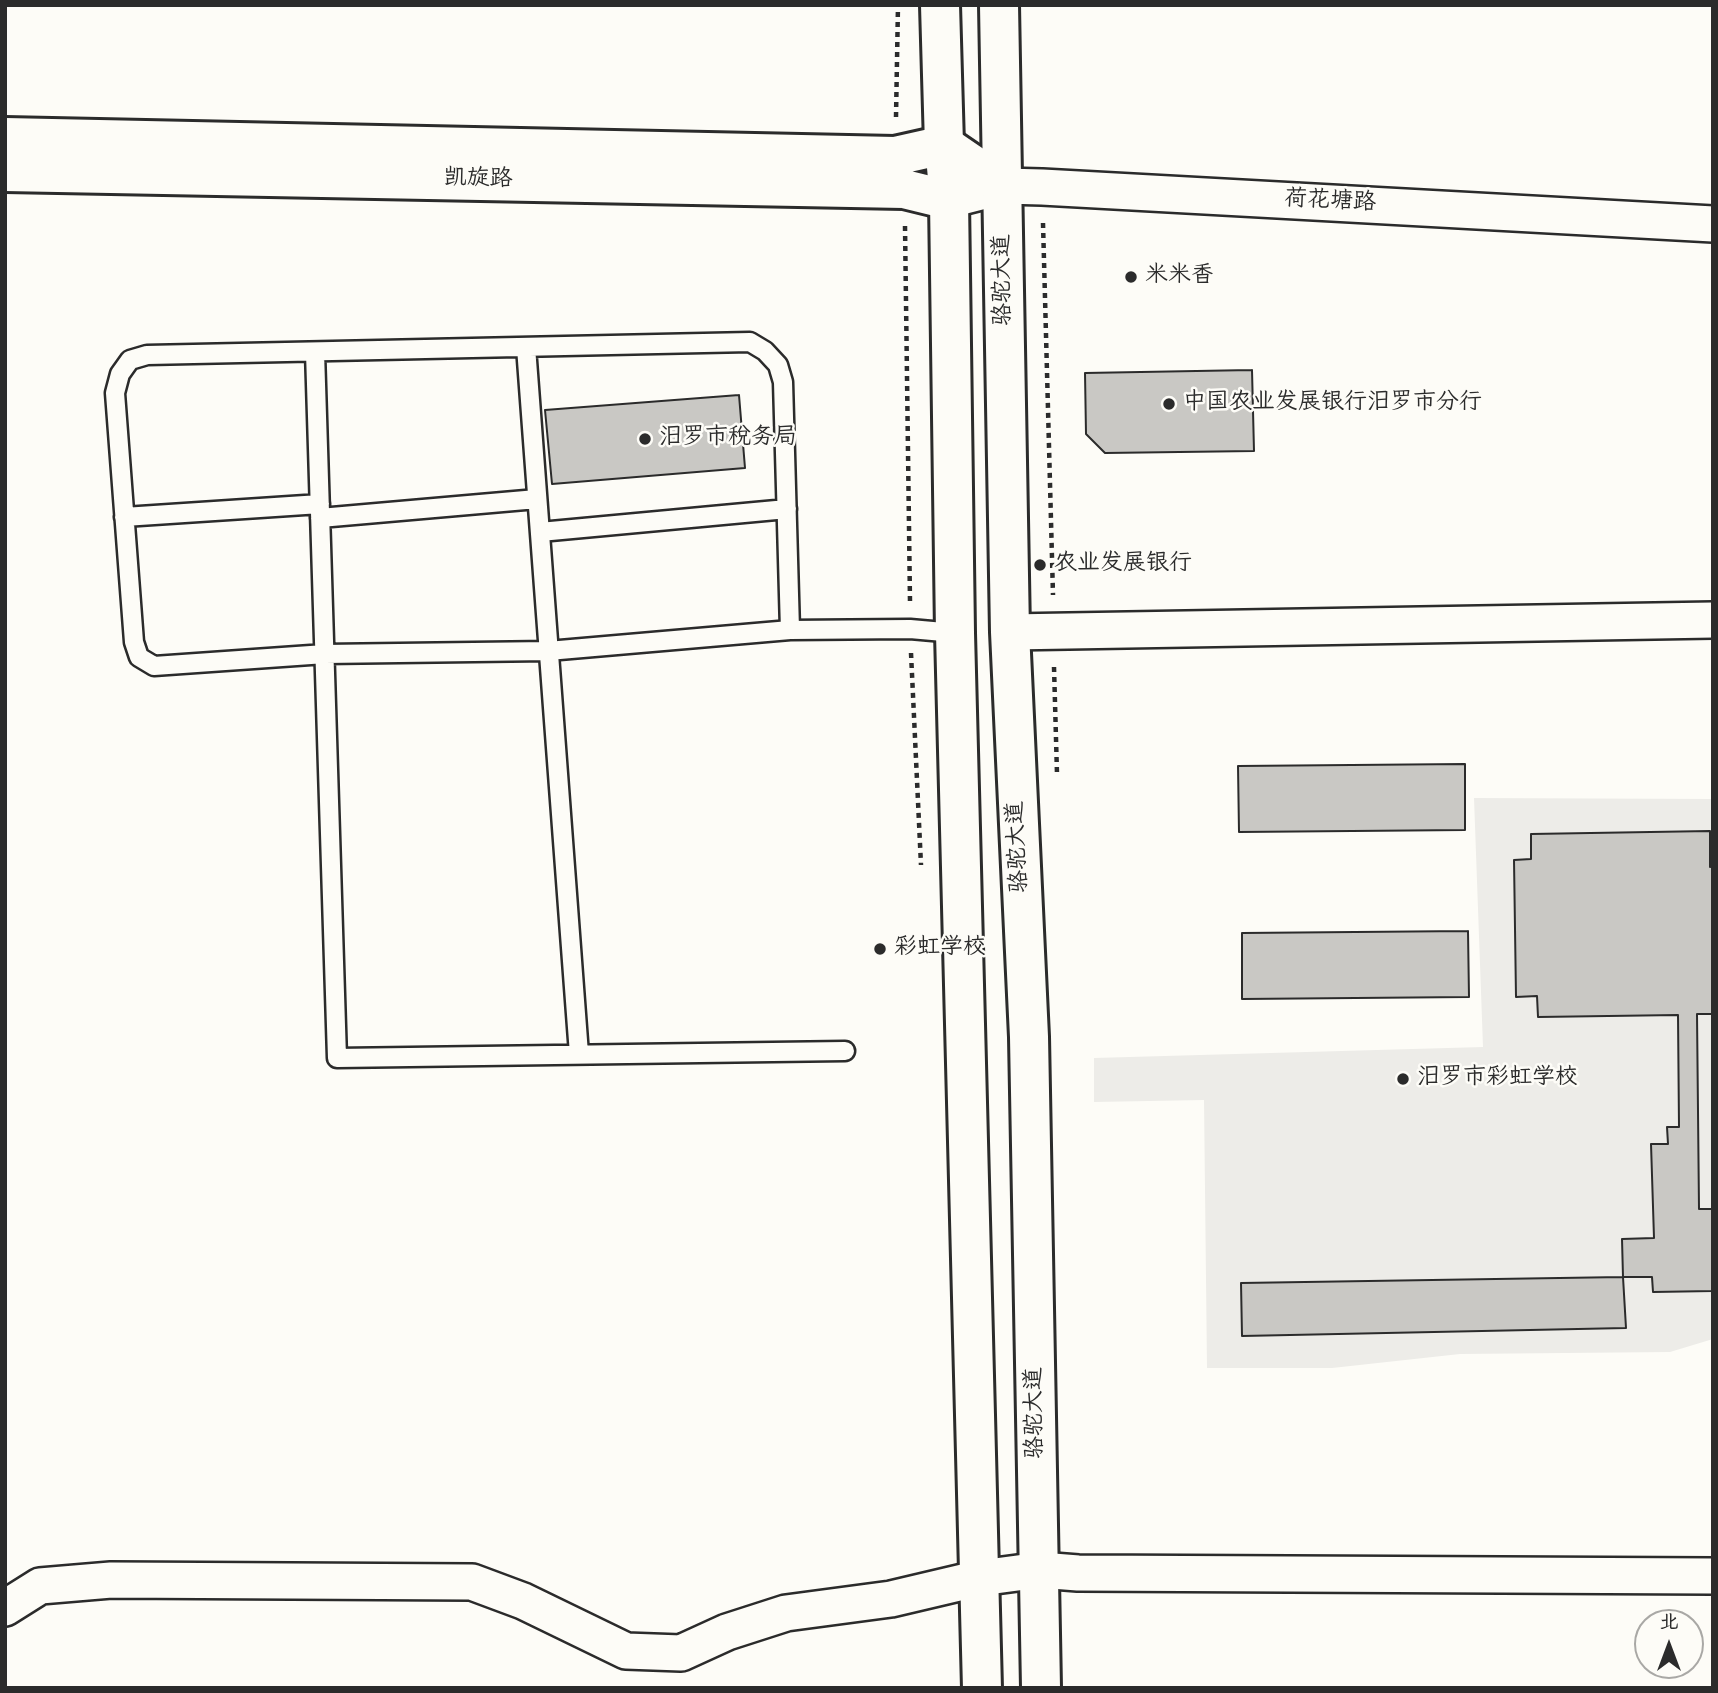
<!DOCTYPE html>
<meta charset="utf-8">
<style>
body{margin:0}
#map{position:relative;width:1718px;height:1693px;overflow:hidden;background:#fdfcf7;font-family:"Gochi Hand","LXGW WenKai TC",sans-serif}
canvas{display:block}
.frame{position:absolute;inset:0;border:7px solid #2b2b2b;pointer-events:none}
.north{position:absolute;left:1634px;top:1609px;width:70px;height:70px;box-sizing:border-box;background:#fdfcf7;border:2px solid #a9a8a5;border-radius:50%;rotate:0deg;font-size:19px;font-weight:700;line-height:28px;text-align:center;color:#2b2b2b}
.north::after{content:'';display:block;margin:auto;width:24px;height:32px;background:#2b2b2b;clip-path:polygon(50% 0,100% 100%,50% 72%,0 100%)}
</style>
<div id="map">
<canvas width="1718" height="1693"></canvas>
<div class="frame"></div>
<div class="north">北</div>
</div>
<script>
const ctx = document.querySelector('canvas').getContext('2d');
ctx.lineJoin = 'round';
function paint(path, color) { ctx.fillStyle = color; ctx.fill(path, 'evenodd'); }
const shape = rows => new Path2D(rows.map(r => 'M' + r).join(''));
function trace(path, color, width, dash) { ctx.strokeStyle = color; ctx.lineWidth = width; ctx.lineCap = dash ? 'butt' : 'round'; ctx.setLineDash(dash || []); ctx.stroke(path); }
function label(font, color, halo, rows, align = 'center') {
  ctx.font = font + ' "Gochi Hand","LXGW WenKai TC",sans-serif'; ctx.lineWidth = 5; ctx.setLineDash([]); ctx.textBaseline = 'middle'; ctx.strokeStyle = halo; ctx.fillStyle = color; for (const [text, x, y, turn = 0] of rows) {
    ctx.save(); ctx.translate(x, y); ctx.rotate((+turn || 0) * Math.PI / 180); ctx.textAlign = isNaN(turn) ? turn : align; if (halo) ctx.strokeText(text, 0, 0); ctx.fillText(text, 0, 0); ctx.restore();
  }
}
const built = shape([
 [1474,798,1713,799,1713,1339,1670,1352,1460,1354,1332,1368,1207,1368,1204,1100,1094,1102,1094,1058,1483,1047]
]);
const building = shape([
 [1252,370,1254,451,1105,453,1086,434,1085,373,1252,370],
 [739,395,745,468,552,484,545,410,739,395],
 [1465,764,1465,830,1239,832,1238,766,1465,764],
 [1710,831,1710,867,1713,866,1713,1014,1697,1014,1699,1209,1713,1209,1713,1291,1653,1292,1652,1277,1623,1277,1622,1239,1654,1238,1651,1144,1668,1144,1667,1127,1679,1127,1678,1015,1538,1017,1537,996,1516,997,1514,860,1531,859,1531,834,1710,831],
 [1468,931,1469,997,1242,999,1242,933,1468,931],
 [1623,1277,1626,1328,1242,1336,1241,1283,1623,1277]
]);
const path = shape([
 [896,117,898,5],
 [1043,223,1053,595],
 [905,226,910,602],
 [911,653,921,865],
 [1054,667,1057,774]
]);
const lane = shape([
 [526,347,579,1054],
 [315,352,337,1058,845,1051],
 [124,517,320,504],
 [320,518,537,499],
 [540,532,787,509],
 [790,630,548,651,325,654,154,666,139,657,134,642,115,393,120,374,130,360,147,355,750,342,765,351,778,365,783,382,790,630,910,629,955,633]
]);
const street = shape([
 [949,200,1004,186,1042,187,1713,224],
 [1010,632,1713,620],
 [5,1608,40,1586,111,1580,472,1582,523,1601,626,1651,681,1653,727,1632,786,1613,891,1599,980,1578,1040,1570,1078,1573,1713,1576]
]);
const secondary = shape([
 [5,137,895,156,944,145,1004,186],
 [5,172,904,189,949,200]
]);
const primary = shape([
 [940,5,944,145,949,200,955,633,982,1688],
 [999,5,1010,632,1029,1037,1041,1688]
]);
const markers = [
 [1131,277,7,"#2b2b2b"],
 [1169,404,7,"#2b2b2b"],
 [645,439,7,"#2b2b2b"],
 [1040,565,7,"#2b2b2b"],
 [880,949,7,"#2b2b2b"],
 [1403,1079,7,"#2b2b2b"]
];
const streetNames = [
 ["凯旋路",478,181,1],
 ["荷花塘路",1330,203,3],
 ["骆驼大道",1005,280,-91],
 ["骆驼大道",1020,847,-93],
 ["骆驼大道",1037,1413,-91]
];
const poiNames = [
 ["米米香",1145,277],
 ["中国农业发展银行汨罗市分行",1183,404],
 ["汨罗市税务局",659,439],
 ["农业发展银行",1054,565],
 ["彩虹学校",894,949],
 ["汨罗市彩虹学校",1417,1079]
];
paint(built, '#edece8');
paint(building, '#c9c8c4');
trace(building, '#2b2b2b', 2);
trace(lane, '#2b2b2b', 23);
trace(street, '#2b2b2b', 40);
trace(secondary, '#2b2b2b', 44);
trace(primary, '#2b2b2b', 44);
trace(path, '#2b2b2b', 4.5, [5, 5]);
trace(lane, '#fdfcf7', 18);
trace(street, '#fdfcf7', 35);
trace(secondary, '#fdfcf7', 38);
trace(primary, '#fdfcf7', 38);
for (const [x, y, r, color] of markers) { const dot = new Path2D(); dot.arc(x, y, r, 0, 2 * Math.PI); ctx.fillStyle = color; ctx.fill(dot); trace(dot, '#fdfcf7', 2.5); }
label('23px', '#2b2b2b', '#fdfcf7', streetNames);
label('23px', '#2b2b2b', '#fdfcf7', poiNames, 'left');
</script>
